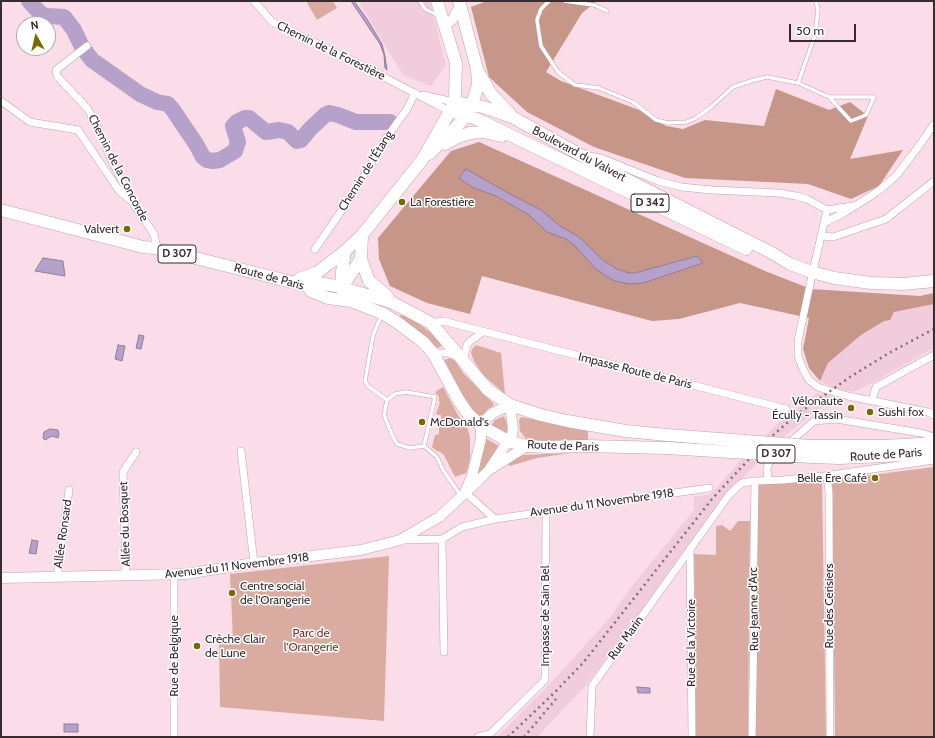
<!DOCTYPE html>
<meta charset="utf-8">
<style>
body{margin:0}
#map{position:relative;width:935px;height:738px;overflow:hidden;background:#fbdde9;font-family:Cabin,sans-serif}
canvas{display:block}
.frame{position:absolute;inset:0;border:2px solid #382c31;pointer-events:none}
.north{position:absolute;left:16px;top:16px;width:40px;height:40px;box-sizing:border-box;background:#fff;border:1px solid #afabad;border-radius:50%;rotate:352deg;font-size:11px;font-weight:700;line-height:16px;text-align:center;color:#382c31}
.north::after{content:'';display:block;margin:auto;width:14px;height:18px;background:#786a00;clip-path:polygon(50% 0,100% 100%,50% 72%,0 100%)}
.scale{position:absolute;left:789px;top:24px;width:67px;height:18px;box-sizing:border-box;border:2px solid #382c31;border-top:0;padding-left:5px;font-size:12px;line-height:14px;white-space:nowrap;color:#382c31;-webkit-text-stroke:3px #fff;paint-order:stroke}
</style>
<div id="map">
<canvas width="935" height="738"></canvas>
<div class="frame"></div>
<div class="north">N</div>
<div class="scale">50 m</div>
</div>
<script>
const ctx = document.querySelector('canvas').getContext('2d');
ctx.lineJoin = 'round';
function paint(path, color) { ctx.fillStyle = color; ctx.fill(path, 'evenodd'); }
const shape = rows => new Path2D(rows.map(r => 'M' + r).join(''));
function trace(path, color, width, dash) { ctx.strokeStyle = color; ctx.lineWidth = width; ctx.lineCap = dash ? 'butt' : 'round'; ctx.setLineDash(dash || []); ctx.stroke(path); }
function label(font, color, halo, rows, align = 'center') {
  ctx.font = font + ' Cabin,sans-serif'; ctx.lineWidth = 3; ctx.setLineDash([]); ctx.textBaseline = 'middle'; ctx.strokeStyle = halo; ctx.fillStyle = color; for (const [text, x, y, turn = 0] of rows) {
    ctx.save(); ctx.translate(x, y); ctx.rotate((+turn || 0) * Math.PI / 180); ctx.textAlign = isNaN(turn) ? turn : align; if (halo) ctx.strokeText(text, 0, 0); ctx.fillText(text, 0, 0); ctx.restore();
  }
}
const built = shape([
 [358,1,430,1,446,65,431,86,403,75],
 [934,304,934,348,863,388,852,392,829,386,820,381,828,363,861,335,884,321,894,312],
 [817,393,837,397,814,413,782,438,724,497,688,545,639,614,587,684,537,737,497,737,548,686,608,620,629,590,694,510,694,497,711,494,741,460,779,422]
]);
const green = shape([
 [306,1,333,1,337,8,317,20],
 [402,313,414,320,434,335,442,346,438,348,435,347,401,318,400,316],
 [476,345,501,353,505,394,483,375,474,361,471,353,472,349],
 [453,357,463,373,494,404,493,406,488,409,480,418,465,400,444,360],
 [443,387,458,415,468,429,470,438,470,459,467,471,466,473,455,477,444,455,439,451,438,452,432,447,435,435,439,434,439,427,441,425,441,415,436,414,440,402,439,402,439,397,435,392],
 [504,416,507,424,507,431,505,433,491,426,495,420],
 [521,417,588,430,588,440,587,441,528,441,520,431,519,420],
 [485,438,499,446,479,475,477,475],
 [571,453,537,458,510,466,508,464,518,456,524,455],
 [934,467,934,737,835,737,832,480],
 [822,479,826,737,756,737,756,485],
 [738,521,750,521,748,737,696,737,694,554,716,555,716,526,722,525,730,531],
 [389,556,384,721,220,707,219,642,233,640,230,574]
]);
const forest = shape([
 [487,1,597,1,582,13,546,72,561,81,639,110,666,126,683,129,705,120,764,126,776,89,829,110,850,102,868,116,850,159,903,150,879,186,851,199,808,184,685,178,594,147,527,112,489,77,471,7],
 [479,142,765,271,811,289,920,296,934,293,934,304,894,312,890,320,884,321,861,335,828,363,820,381,809,368,803,349,809,318,740,303,679,319,652,321,482,276,470,314,427,303,390,286,379,259,378,238,451,151]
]);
const water = shape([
 [351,1,354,1,367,19,382,44,385,56,387,70,385,68,384,55,380,44,351,1],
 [466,169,508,193,541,210,560,226,579,237,604,261,617,269,629,273,635,273,697,256,703,263,643,283,629,284,615,281,607,277,595,268,575,246,566,239,547,232,529,215,496,196,472,187,459,178,466,169],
 [43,258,63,261,65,276,35,271,43,258],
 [139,335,144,336,141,349,136,348,139,335],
 [118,345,125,346,122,361,115,359,118,345],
 [50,429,58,430,59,434,58,438,52,436,45,440,43,438,44,432,50,429],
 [32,540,38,541,36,554,29,553,32,540],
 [637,687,650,688,650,693,638,693,637,687],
 [64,724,78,724,78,732,64,732,64,724]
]);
const river = shape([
 [29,1,41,14,47,16,64,17,74,30,82,47,92,60,140,94,157,102,168,104,173,110,196,144,203,157,207,160,213,161,220,160,235,151,238,142,233,126,237,122,245,118,249,118,266,132,279,130,288,132,297,141,301,140,310,129,325,115,329,113,338,115,356,122,390,122]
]);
const lane = shape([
 [420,1,425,9,439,16],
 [549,1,541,9,537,20,541,46,558,72,575,85,599,88,633,102,656,120,668,123,687,122,696,118,711,107,733,87,754,80,767,77,798,83,829,97,851,121,866,115,874,97,829,97],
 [565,1,594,5,607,11],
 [798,83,815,35,818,10,816,1],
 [382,316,378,323,373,336,365,381,368,386,387,400],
 [424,446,435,397,406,392,395,394,387,400,384,415,393,437,397,444,410,448,424,446,437,457,443,470,461,496]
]);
const street = shape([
 [254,1,272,22,367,68,435,104,450,111],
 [87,46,56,70,57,76,87,108,93,118,114,165,133,203,154,234,156,244,155,248],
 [423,95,454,102],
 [1,101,30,122,78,130,120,192,130,200],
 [589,156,601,158,658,181,681,187,712,190,779,193,796,196,807,199,827,210],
 [827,210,811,280,798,341,798,356,803,369,809,380,818,387,824,389,848,396,928,412,934,415],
 [827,210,852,206],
 [824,223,842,214,877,192,896,176,919,146,934,124],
 [822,236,833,237,886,219,934,181],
 [315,249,351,197,387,137,407,109,415,93],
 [431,323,443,321,786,409],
 [433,353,449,353,463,360,467,345,469,342,483,332],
 [872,400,876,387,934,355],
 [788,444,814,421,836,419,921,433,934,437],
 [241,451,254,563],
 [827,476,829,492,830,737],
 [768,480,767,468,769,463,777,454],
 [465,492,495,519],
 [442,539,444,652],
 [402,540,442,539,462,527,495,519,709,488],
 [690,549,692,737],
 [126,575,123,472,136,452],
 [174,575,174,737],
 [57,577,69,490],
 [478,737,490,734,545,680,546,511],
 [590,737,592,686,729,495,737,487,742,483,755,481,783,480,824,476,934,460],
 [752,737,754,625,753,611,755,481]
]);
const secondary = shape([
 [443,21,448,23,452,20,460,6],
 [492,468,527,446],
 [1,578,186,574,254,563,361,550,400,540,439,517,479,480,489,470,512,435,513,429,510,405,493,413,484,421,481,426,481,439,472,476,465,492]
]);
const primary = shape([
 [478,71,491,94,510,114],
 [454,102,483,107,512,117,606,169,772,253,790,264,812,272,834,278,871,283,903,284,934,281],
 [450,111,477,119,746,249],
 [445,144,458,137,470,133,483,132,502,136],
 [429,154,458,125,467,115,472,105,478,85,477,69,459,1],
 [1,210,143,247,155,248,308,286,311,291,328,298,351,301,384,314,398,323,423,342,433,353,458,399,468,414,481,426,508,441,527,446,546,447,585,446,667,448],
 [361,259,369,281,386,295,391,302],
 [299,279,318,272,345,251,362,235,422,160,450,111,455,98,456,63,437,1],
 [301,280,336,286,391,302,431,323,488,390,510,405,541,415,567,421,626,431,667,435],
 [341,288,361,259,362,235],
 [341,288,342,272,345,251],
 [884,446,920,444,934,444],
 [885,456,919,454,934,451]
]);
const rail = shape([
 [508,737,554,693,583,663,712,499,764,443,795,416,850,377,889,353,934,329],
 [524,737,556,699]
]);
const primaryBridge = shape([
 [667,435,811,446,884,446],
 [667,448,812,457,839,458,885,456]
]);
const markers = [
 [402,202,4,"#786a00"],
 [127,229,4,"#786a00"],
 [851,408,4,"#786a00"],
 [870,412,4,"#786a00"],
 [422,422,4,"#786a00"],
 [875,478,4,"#786a00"],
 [232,593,4,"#786a00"],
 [197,646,4,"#786a00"]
];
const shields = [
 [650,203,38],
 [177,254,38],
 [776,454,38]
];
const shieldNames = [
 ["D 342",650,203],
 ["D 307",177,254],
 ["D 307",776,454]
];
const streetNames = [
 ["Chemin de la Forestière",331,51,26],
 ["Boulevard du Valvert",579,154,28],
 ["Chemin de la Concorde",118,168,63],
 ["Chemin de l'Étang",366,171,-58],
 ["Route de Paris",269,277,15],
 ["Impasse Route de Paris",635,371,14],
 ["Route de Paris",563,446,2],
 ["Route de Paris",886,455,-4],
 ["Avenue du 11 Novembre 1918",602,503,-8],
 ["Allée du Bosquet",125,524,-92],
 ["Allée Ronsard",63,534,-82],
 ["Avenue du 11 Novembre 1918",237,566,-7],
 ["Rue des Cerisiers",829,606,-90],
 ["Rue Jeanne d'Arc",754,609,-91],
 ["Impasse de Sain Bel",545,616,-90],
 ["Rue Marin",626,638,-54],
 ["Rue de la Victoire",691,643,-90],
 ["Rue de Belgique",174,656,-90]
];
const poiNames = [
 ["La Forestière",410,202],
 ["Valvert",119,229,"right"],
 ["Vélonaute",843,401,"right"],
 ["Écully - Tassin",843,415,"right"],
 ["Sushi fox",878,412],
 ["McDonald's",430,422],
 ["Belle Ère Café",867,478,"right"],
 ["Centre social",240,586],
 ["de l'Orangerie",240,600],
 ["Crèche Clair",205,639],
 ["de Lune",205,653]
];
const parkNames = [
 ["Parc de",311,633],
 ["l'Orangerie",311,647]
];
paint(built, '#f1ccdc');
paint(green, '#daaca1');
paint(forest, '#c69689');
paint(water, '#b5a1c9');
trace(water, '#907e9b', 1);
trace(river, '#b5a1c9', 16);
trace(lane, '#bfa3af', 4.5);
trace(street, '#bfa3af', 8);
trace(secondary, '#bfa3af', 11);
trace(primary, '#bfa3af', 13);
trace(lane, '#fff', 3.5);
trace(street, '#fff', 7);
trace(secondary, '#fff', 10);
trace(primary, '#fff', 12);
trace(rail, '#826f77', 2.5, [2, 4]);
trace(primaryBridge, '#bfa3af', 13, []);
trace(primaryBridge, '#fff', 12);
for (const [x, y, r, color] of markers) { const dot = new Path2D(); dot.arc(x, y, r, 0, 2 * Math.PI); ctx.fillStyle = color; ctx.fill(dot); trace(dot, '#fff', 1.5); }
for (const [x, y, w] of shields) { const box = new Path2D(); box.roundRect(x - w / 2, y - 9, w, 18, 3); ctx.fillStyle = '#fff'; ctx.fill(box); trace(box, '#382c31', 1); }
label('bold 11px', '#382c31', null, shieldNames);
label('12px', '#382c31', '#fff', streetNames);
label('12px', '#382c31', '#fff', poiNames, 'left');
label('12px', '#743627', '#fff', parkNames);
</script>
